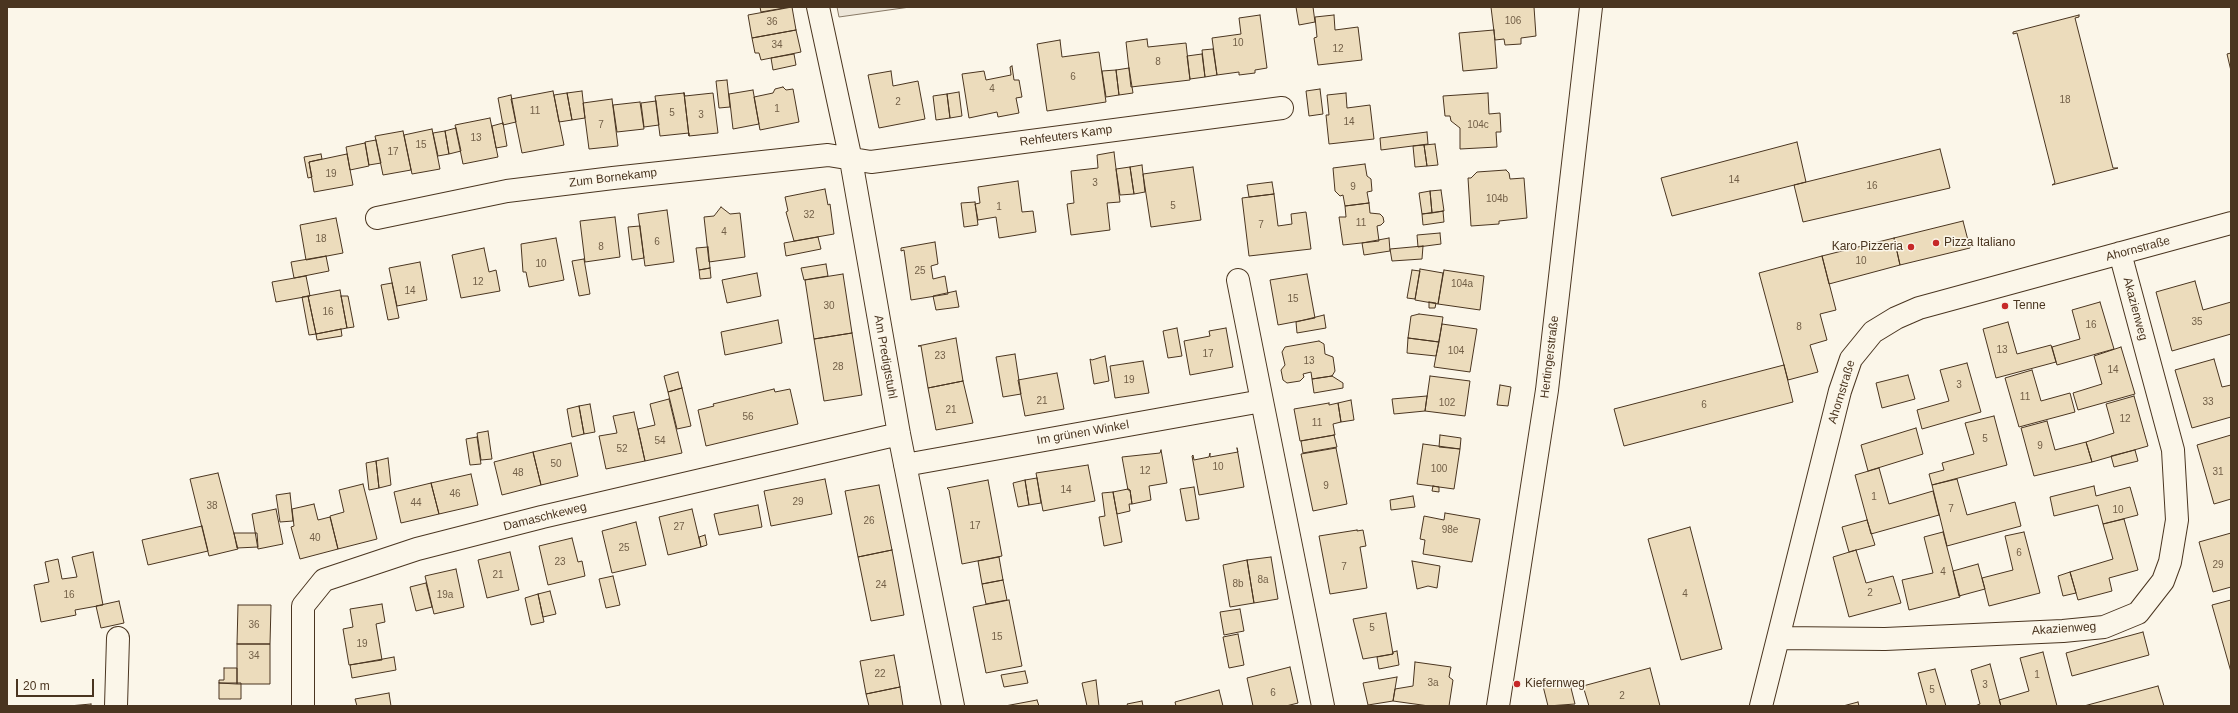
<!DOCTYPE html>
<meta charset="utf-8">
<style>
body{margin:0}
#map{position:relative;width:2238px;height:713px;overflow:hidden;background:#fbf6e9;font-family:Arial,sans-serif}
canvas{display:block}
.frame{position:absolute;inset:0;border:8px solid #4a3520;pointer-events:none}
.scale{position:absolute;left:16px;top:679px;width:78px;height:18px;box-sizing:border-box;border:2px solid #4a3520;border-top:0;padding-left:5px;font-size:12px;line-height:14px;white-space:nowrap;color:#4a3520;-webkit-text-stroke:3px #fbf6e9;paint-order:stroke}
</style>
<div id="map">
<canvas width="2238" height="713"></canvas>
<div class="frame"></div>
<div class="scale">20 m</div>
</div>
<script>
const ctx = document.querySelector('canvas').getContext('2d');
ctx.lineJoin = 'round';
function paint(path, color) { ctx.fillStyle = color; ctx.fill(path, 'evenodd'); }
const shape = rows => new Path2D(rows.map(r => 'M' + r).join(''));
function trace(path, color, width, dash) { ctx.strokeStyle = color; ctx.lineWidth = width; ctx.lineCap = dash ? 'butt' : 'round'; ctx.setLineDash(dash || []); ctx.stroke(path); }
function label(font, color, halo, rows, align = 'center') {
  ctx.font = font + ' Arial,sans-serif'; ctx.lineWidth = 3; ctx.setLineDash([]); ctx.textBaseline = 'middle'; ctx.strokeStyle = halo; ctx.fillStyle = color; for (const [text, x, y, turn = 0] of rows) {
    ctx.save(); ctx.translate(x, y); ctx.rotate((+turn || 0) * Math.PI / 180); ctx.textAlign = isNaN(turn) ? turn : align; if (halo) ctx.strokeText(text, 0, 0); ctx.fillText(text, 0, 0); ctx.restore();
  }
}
const green = shape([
 [837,7,910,7,839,17,837,7]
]);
const building = shape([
 [760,7,784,7,784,8,761,12,760,7],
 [792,7,796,30,752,38,748,15,792,7],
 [1296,7,1313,7,1315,22,1299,25,1296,7],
 [1491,7,1534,7,1536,36,1521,38,1521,44,1505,45,1504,39,1495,40,1491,7],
 [1260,15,1267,68,1255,70,1255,73,1239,75,1239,72,1217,75,1212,38,1241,34,1239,18,1260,15],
 [1334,15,1335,30,1358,27,1362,60,1318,65,1314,38,1317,37,1315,17,1334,15],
 [2079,15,2079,17,2075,18,2113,168,2118,168,2052,185,2055,183,2017,33,2013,34,2013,32,2079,15],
 [796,30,801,52,761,60,759,53,755,53,752,38,796,30],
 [1494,30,1497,68,1463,71,1459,33,1494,30],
 [1147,39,1148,47,1186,43,1190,80,1131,87,1126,42,1147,39],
 [1060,40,1062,57,1099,52,1106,102,1047,111,1037,44,1060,40],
 [1213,49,1217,75,1205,77,1202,50,1213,49],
 [2231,53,2231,71,2227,54,2231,53],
 [794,54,796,65,773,70,771,58,794,54],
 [1202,54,1205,77,1190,79,1187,56,1202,54],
 [1012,66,1014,80,1019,80,1022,97,1016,98,1019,113,998,117,997,112,969,118,962,74,984,71,986,80,1011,75,1010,67,1012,66],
 [1129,68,1133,93,1119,95,1116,70,1129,68],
 [1116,70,1119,95,1106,97,1102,71,1116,70],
 [891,71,893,86,918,81,925,119,879,128,868,75,891,71],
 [727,80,730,107,719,108,716,81,727,80],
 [783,87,786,90,793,89,799,122,760,130,754,97,773,93,775,89,783,87],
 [1320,89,1323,114,1309,116,1306,91,1320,89],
 [753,90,759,124,733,129,729,94,753,90],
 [553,91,564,145,522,153,511,99,553,91],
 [582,91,585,118,572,120,567,93,582,91],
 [959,92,962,116,950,118,947,94,959,92],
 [567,93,572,120,559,122,554,95,567,93],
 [684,93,685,96,713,93,718,133,689,136,684,93],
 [684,93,689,136,689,133,660,136,655,96,684,93],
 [1346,93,1347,108,1370,105,1374,139,1329,144,1326,115,1329,115,1327,95,1346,93],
 [1488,93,1489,114,1500,113,1501,132,1496,132,1497,147,1460,149,1460,128,1451,121,1450,116,1445,116,1443,96,1488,93],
 [947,94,950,118,936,120,933,96,947,94],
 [511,95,516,122,503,125,498,98,511,95],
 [612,99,618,146,589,149,583,103,612,99],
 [656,101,659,125,644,127,641,103,656,101],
 [640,102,644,129,617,132,613,105,640,102],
 [490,118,498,157,463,164,455,125,490,118],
 [503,123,507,146,496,148,492,126,503,123],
 [456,128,461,151,449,154,445,131,456,128],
 [432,129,440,169,412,174,404,135,432,129],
 [403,131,411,170,383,175,375,136,403,131],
 [445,131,449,154,438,156,433,133,445,131],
 [1427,132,1428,144,1381,150,1380,138,1427,132],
 [376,140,381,163,369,165,365,142,376,140],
 [1797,142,1806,182,1672,216,1661,178,1797,142],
 [365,143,369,166,350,170,346,147,365,143],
 [1435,144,1438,165,1427,166,1424,145,1435,144],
 [1424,145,1427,166,1415,167,1413,146,1424,145],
 [1940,149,1950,188,1803,222,1794,185,1940,149],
 [1114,152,1120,202,1107,203,1110,230,1071,235,1067,204,1074,203,1071,171,1098,168,1097,155,1114,152],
 [321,154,322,159,309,162,312,177,308,178,304,157,321,154],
 [347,154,353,185,314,192,309,162,347,154],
 [1365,164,1367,176,1371,179,1372,191,1367,192,1369,203,1345,206,1343,195,1340,196,1335,191,1333,168,1365,164],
 [1142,165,1145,192,1134,194,1130,167,1142,165],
 [1130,167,1134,194,1120,195,1116,169,1130,167],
 [1193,167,1201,220,1151,227,1143,174,1193,167],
 [1506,170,1509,173,1510,179,1524,178,1527,218,1499,221,1499,224,1471,226,1468,178,1471,178,1477,172,1506,170],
 [1018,181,1022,212,1033,211,1036,232,999,238,996,217,978,220,975,204,980,203,978,187,1018,181],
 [1272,182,1274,194,1249,197,1247,185,1272,182],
 [825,189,828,205,830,204,834,234,794,241,786,212,788,211,785,197,825,189],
 [1441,190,1444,211,1432,213,1430,191,1441,190],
 [1430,191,1432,213,1422,214,1419,193,1430,191],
 [1274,194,1278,226,1292,224,1291,214,1306,212,1311,249,1249,256,1242,198,1274,194],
 [975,202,978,225,964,227,961,203,975,202],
 [1369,203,1370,213,1380,214,1383,217,1384,222,1381,225,1377,226,1379,241,1343,245,1339,217,1346,217,1345,206,1369,203],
 [721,207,730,214,740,213,745,257,709,262,704,217,714,216,721,207],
 [667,210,674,262,645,266,638,214,667,210],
 [1443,211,1444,222,1423,225,1422,214,1443,211],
 [615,217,620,257,585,262,580,221,615,217],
 [336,218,343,253,306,260,300,225,336,218],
 [1963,221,1970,248,1900,265,1894,238,1963,221],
 [640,226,644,258,632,260,628,227,640,226],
 [1440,233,1441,244,1418,247,1417,235,1440,233],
 [818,237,821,249,786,256,784,243,818,237],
 [556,238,564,280,529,287,526,272,523,272,521,244,556,238],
 [1389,238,1390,251,1364,255,1362,243,1389,238],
 [1894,238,1900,265,1829,284,1822,256,1894,238],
 [935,242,938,264,931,266,933,279,945,276,948,294,911,300,904,250,901,251,901,248,935,242],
 [1423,246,1422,259,1392,261,1390,249,1423,246],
 [708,247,710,268,699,270,696,248,708,247],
 [484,248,489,272,496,270,500,291,461,298,452,255,484,248],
 [326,256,329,271,294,278,291,262,326,256],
 [1822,256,1836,310,1820,314,1827,340,1810,345,1818,372,1788,380,1759,273,1822,256],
 [584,259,590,294,579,296,572,261,584,259],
 [420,262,427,300,397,306,389,268,420,262],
 [826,264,828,276,804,280,801,268,826,264],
 [710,268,711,278,700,279,699,270,710,268],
 [1420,269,1443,273,1438,304,1415,300,1420,269],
 [1412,270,1420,271,1415,299,1407,298,1412,270],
 [1444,270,1484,276,1480,310,1438,304,1444,270],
 [757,273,761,296,727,303,722,280,757,273],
 [843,274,852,333,814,339,805,280,843,274],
 [1307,274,1315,318,1278,325,1270,280,1307,274],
 [306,276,310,296,276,302,272,282,306,276],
 [2195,281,2203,310,2231,302,2231,334,2172,351,2156,292,2195,281],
 [392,283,399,318,388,320,381,285,392,283],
 [340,290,347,328,316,334,308,296,340,290],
 [956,291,959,307,936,310,933,296,956,291],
 [308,296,316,334,309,335,302,297,308,296],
 [341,296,348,296,354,327,347,328,341,296],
 [1429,302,1436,303,1435,308,1429,308,1429,302],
 [2100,302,2114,349,2057,365,2052,347,2080,339,2072,310,2100,302],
 [1419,314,1443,317,1439,342,1408,338,1411,316,1419,314],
 [1324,315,1326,328,1297,333,1296,322,1324,315],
 [778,320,782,343,725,355,721,332,778,320],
 [2008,322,2017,354,2051,345,2056,362,1996,378,1983,329,2008,322],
 [1442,324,1477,329,1470,372,1434,367,1442,324],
 [1177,328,1182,356,1168,358,1163,331,1177,328],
 [1226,328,1233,367,1190,375,1184,341,1210,336,1209,331,1226,328],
 [341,329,342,336,317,340,316,334,341,329],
 [852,333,862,395,824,401,814,339,852,333],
 [956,338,963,381,928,388,921,346,918,346,956,338],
 [1408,338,1439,342,1436,356,1407,353,1408,338],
 [1319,341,1324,344,1325,354,1333,357,1335,371,1332,376,1312,379,1311,372,1303,374,1304,377,1300,381,1287,383,1283,380,1281,370,1285,365,1282,352,1285,347,1319,341],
 [2121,347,2135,394,2078,410,2073,393,2102,384,2094,356,2121,347],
 [1015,354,1021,394,1003,397,996,357,1015,354],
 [1105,356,1109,381,1094,384,1090,359,1092,360,1105,356],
 [2214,359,2222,387,2231,385,2231,417,2192,428,2175,370,2214,359],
 [1143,361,1149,393,1115,398,1110,366,1143,361],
 [1967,363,1981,412,1922,429,1917,410,1949,401,1940,370,1967,363],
 [1784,365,1793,402,1624,446,1614,409,1784,365],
 [2032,370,2041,401,2070,393,2075,412,2019,427,2005,378,2032,370],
 [678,372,682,388,668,392,664,376,678,372],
 [1057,373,1064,409,1025,416,1018,380,1057,373],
 [1908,375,1915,399,1882,408,1876,383,1908,375],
 [1332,376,1343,383,1343,388,1314,393,1312,379,1332,376],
 [1430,376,1470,381,1465,416,1425,411,1430,376],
 [963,381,973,423,936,430,928,388,963,381],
 [1500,385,1511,387,1508,406,1497,405,1500,385],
 [682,388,691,426,677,429,668,392,682,388],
 [774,389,775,392,790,389,798,424,706,446,698,410,714,406,713,404,774,389],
 [1427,396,1425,411,1394,414,1392,399,1427,396],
 [2134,396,2148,446,2092,462,2086,442,2114,433,2106,404,2134,396],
 [669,399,682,453,645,461,638,429,655,425,650,404,669,399],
 [1351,400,1354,420,1341,422,1338,403,1351,400],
 [1329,403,1329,405,1338,403,1341,422,1333,424,1335,435,1300,441,1294,409,1329,403],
 [590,404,595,432,584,434,579,406,590,404],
 [579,406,584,434,572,437,567,409,579,406],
 [634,412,645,461,606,469,599,436,617,433,613,416,634,412],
 [1994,416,2007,465,1932,485,1929,474,1944,470,1942,463,1974,454,1965,423,1994,416],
 [2047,421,2055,450,2086,442,2092,462,2034,476,2021,428,2047,421],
 [1916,428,1923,454,1868,471,1861,445,1916,428],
 [488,431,492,459,481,460,477,433,488,431],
 [1334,435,1337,447,1303,453,1301,441,1334,435],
 [1440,435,1461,438,1460,449,1439,447,1440,435],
 [2231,435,2231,499,2214,504,2197,445,2231,435],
 [477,437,481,464,470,465,466,439,477,437],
 [571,443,578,476,541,485,533,452,571,443],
 [1423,444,1460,449,1454,489,1417,484,1423,444],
 [1237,448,1244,487,1199,495,1192,456,1193,455,1194,460,1209,457,1210,453,1210,457,1238,452,1237,448],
 [1336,448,1347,504,1313,511,1301,454,1336,448],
 [1161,450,1167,483,1149,486,1151,500,1132,504,1130,490,1128,490,1122,457,1160,453,1161,450],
 [2135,450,2138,461,2114,467,2111,456,2135,450],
 [533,452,541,485,502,495,494,462,533,452],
 [388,458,391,485,379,488,376,461,388,458],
 [376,461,379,488,369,490,366,463,376,461],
 [1088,465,1095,501,1043,511,1036,473,1088,465],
 [1879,468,1889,504,1933,491,1939,515,1871,534,1855,475,1879,468],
 [218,473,238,549,209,556,190,479,218,473],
 [471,474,478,505,439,514,431,483,471,474],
 [1037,478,1041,503,1029,505,1025,480,1037,478],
 [825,479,832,514,771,526,764,491,825,479],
 [1957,479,1967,515,2015,502,2021,526,1947,546,1932,485,1957,479],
 [988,480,1002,556,962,564,949,490,947,488,988,480],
 [1025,480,1029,505,1018,507,1013,483,1025,480],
 [431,483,439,514,401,523,394,492,431,483],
 [363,484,377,539,338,549,330,516,344,512,339,490,363,484],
 [879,485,892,550,858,557,845,491,879,485],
 [1433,486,1439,487,1439,492,1432,491,1433,486],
 [2094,486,2096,496,2130,487,2138,515,2103,524,2098,505,2054,516,2050,497,2094,486],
 [1194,487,1199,519,1186,521,1180,489,1194,487],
 [1128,489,1130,490,1132,504,1129,504,1130,511,1117,514,1113,492,1128,489],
 [1113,492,1122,542,1104,546,1099,517,1105,516,1102,493,1113,492],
 [290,493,293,521,280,522,276,495,290,493],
 [1413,496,1415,507,1391,510,1390,500,1413,496],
 [314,504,318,520,330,517,338,549,300,559,291,527,294,526,292,509,314,504],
 [758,505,762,527,719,535,714,514,758,505],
 [276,509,283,544,258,549,252,514,276,509],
 [692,509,701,547,668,555,659,517,692,509],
 [1445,513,1480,519,1472,562,1423,554,1425,540,1420,539,1424,516,1444,520,1445,513],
 [2124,519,2138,570,2109,578,2112,591,2078,600,2070,572,2113,559,2103,524,2124,519],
 [1867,520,1875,545,1849,552,1842,527,1867,520],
 [636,522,646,565,612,573,602,531,636,522],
 [202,526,208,551,148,565,142,540,202,526],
 [1690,527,1722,649,1681,660,1648,539,1690,527],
 [1357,530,1357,531,1363,530,1366,546,1360,547,1367,588,1330,594,1319,536,1357,530],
 [1943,532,1960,597,1909,610,1902,580,1933,573,1924,537,1943,532],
 [2024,532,2040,593,1989,606,1982,578,2013,570,2005,536,2024,532],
 [234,533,257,533,258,547,237,548,234,533],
 [2231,533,2231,587,2213,592,2199,542,2231,533],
 [705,535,707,545,701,547,699,537,705,535],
 [572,538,578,562,582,561,585,576,548,585,539,546,572,538],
 [892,550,904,615,871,621,858,557,892,550],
 [1856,550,1866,583,1893,576,1901,603,1849,617,1833,557,1856,550],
 [93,552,103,605,75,610,76,615,41,622,34,585,49,582,45,562,58,559,62,579,77,577,72,557,93,552],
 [510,552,519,590,487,598,478,560,510,552],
 [999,557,1003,580,982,584,978,561,999,557],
 [1271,557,1278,599,1254,603,1247,560,1271,557],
 [1247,560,1254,603,1230,607,1223,565,1247,560],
 [1412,561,1440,566,1437,588,1428,586,1417,589,1412,561],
 [1978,564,1985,589,1959,596,1953,571,1978,564],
 [456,569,464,607,434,614,425,576,456,569],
 [2070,572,2076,593,2063,596,2058,576,2070,572],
 [613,576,620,605,606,608,599,579,613,576],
 [1003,580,1007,600,986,604,982,584,1003,580],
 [426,583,432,607,416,611,410,587,426,583],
 [550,591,556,614,543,617,538,594,550,591],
 [538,594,544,622,531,625,525,598,538,594],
 [1009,600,1022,666,986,673,973,607,1009,600],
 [2231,600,2231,672,2212,605,2231,600],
 [119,601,124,623,101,628,96,606,119,601],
 [382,604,385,622,376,624,382,660,349,665,343,629,353,627,350,609,382,604],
 [238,605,271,605,270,644,237,644,238,605],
 [1240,609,1244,631,1224,635,1220,612,1240,609],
 [1386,613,1393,654,1363,659,1353,619,1386,613],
 [2143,632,2149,655,2072,676,2066,653,2143,632],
 [1238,634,1244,665,1229,668,1223,637,1238,634],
 [237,644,270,644,270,684,237,684,237,644],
 [1397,651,1399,665,1379,669,1377,657,1393,654,1393,652,1397,651],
 [2043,652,2057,706,2001,706,1999,700,2029,691,2020,658,2043,652],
 [894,655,900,687,866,694,860,661,894,655],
 [394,657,396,670,352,678,350,665,394,657],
 [1415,662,1451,667,1449,677,1453,680,1449,706,1429,706,1393,701,1395,689,1413,686,1415,662],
 [1990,664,2001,706,1975,706,1980,704,1971,670,1990,664],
 [1290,667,1298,703,1286,706,1253,706,1247,678,1290,667],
 [224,668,237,668,237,684,219,683,219,680,224,680,224,668],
 [1650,668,1660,706,1589,706,1583,686,1650,668],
 [1935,669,1946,706,1927,706,1918,673,1935,669],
 [1025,671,1028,683,1004,687,1001,675,1025,671],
 [1397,677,1393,701,1368,705,1363,683,1397,677],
 [1096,680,1099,706,1087,706,1082,683,1096,680],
 [1569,680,1575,704,1548,706,1543,686,1569,680],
 [219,683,241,683,241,699,219,699,219,683],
 [2158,686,2164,706,2084,706,2158,686],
 [900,687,903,706,869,706,866,694,900,687],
 [1219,690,1223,706,1176,706,1175,702,1219,690],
 [389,693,391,706,357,706,355,699,389,693],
 [1037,700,1039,706,1005,706,1037,700],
 [1142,701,1143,706,1128,706,1127,704,1142,701],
 [1858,702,1859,706,1843,706,1858,702],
 [91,704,91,706,69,706,91,704]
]);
const minor = shape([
 [818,7,851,160,899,434,953,706],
 [377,218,507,191,613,178,828,155,871,162,1282,108],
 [1238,280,1262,401],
 [905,465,1262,401,1323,706],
 [1779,638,1885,639,2063,631,2104,627,2138,613,2163,581,2170,562,2177,520,2173,450,2120,253],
 [116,706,118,638],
 [303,706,303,606,324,580,417,549,542,517,899,434],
 [1498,706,1547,390,1591,7],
 [1761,706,1840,391,1851,359,1873,332,1896,318,1919,308,2231,223]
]);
const markers = [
 [1936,243,4,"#c62828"],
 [1911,247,4,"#c62828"],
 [2005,306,4,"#c62828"],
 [1517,684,4,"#c62828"]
];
const numberNames = [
 ["106",1513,21],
 ["36",772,22],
 ["10",1238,43],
 ["34",777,45],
 ["12",1338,49],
 ["8",1158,62],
 ["6",1073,77],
 ["4",992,89],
 ["18",2065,100],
 ["2",898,102],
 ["1",777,109],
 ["11",535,111],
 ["5",672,113],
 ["3",701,115],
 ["14",1349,122],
 ["7",601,125],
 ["104c",1478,125],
 ["13",476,138],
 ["15",421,145],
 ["17",393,152],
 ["19",331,174],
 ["14",1734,180],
 ["3",1095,183],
 ["16",1872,186],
 ["9",1353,187],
 ["104b",1497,199],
 ["5",1173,206],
 ["1",999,207],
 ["32",809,215],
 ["11",1361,223],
 ["7",1261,225],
 ["4",724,232],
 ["18",321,239],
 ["6",657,242],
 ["8",601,247],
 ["10",1861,261],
 ["10",541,264],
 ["25",920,271],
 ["12",478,282],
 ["104a",1462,284],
 ["14",410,291],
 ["15",1293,299],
 ["30",829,306],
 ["16",328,312],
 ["35",2197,322],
 ["16",2091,325],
 ["8",1799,327],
 ["13",2002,350],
 ["104",1456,351],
 ["17",1208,354],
 ["23",940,356],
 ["13",1309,361],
 ["28",838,367],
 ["14",2113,370],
 ["19",1129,380],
 ["3",1959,385],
 ["11",2025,397],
 ["21",1042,401],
 ["33",2208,402],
 ["102",1447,403],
 ["6",1704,405],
 ["21",951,410],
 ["56",748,417],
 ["12",2125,419],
 ["11",1317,423],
 ["5",1985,439],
 ["54",660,441],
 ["9",2040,446],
 ["52",622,449],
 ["50",556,464],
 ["10",1218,467],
 ["100",1439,469],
 ["12",1145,471],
 ["31",2218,472],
 ["48",518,473],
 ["9",1326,486],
 ["14",1066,490],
 ["46",455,494],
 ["1",1874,497],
 ["29",798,502],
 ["44",416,503],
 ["38",212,506],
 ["7",1951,509],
 ["10",2118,510],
 ["26",869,521],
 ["17",975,526],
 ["27",679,527],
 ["98e",1450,530],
 ["40",315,538],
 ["25",624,548],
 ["6",2019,553],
 ["23",560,562],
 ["29",2218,565],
 ["7",1344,567],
 ["4",1943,572],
 ["21",498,575],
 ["8a",1263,580],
 ["8b",1238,584],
 ["24",881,585],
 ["2",1870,593],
 ["4",1685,594],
 ["16",69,595],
 ["19a",445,595],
 ["36",254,625],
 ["5",1372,628],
 ["15",997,637],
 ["19",362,644],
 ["34",254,656],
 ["22",880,674],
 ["1",2037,675],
 ["3a",1433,683],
 ["3",1985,685],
 ["5",1932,690],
 ["6",1273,693],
 ["2",1622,696]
];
const streetNames = [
 ["Rehfeuters Kamp",1066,136,-8],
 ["Zum Bornekamp",613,178,-7],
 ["Ahornstraße",2138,249,-15],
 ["Akazienweg",2135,309,75],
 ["Am Predigtstuhl",885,357,80],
 ["Hertingerstraße",1550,357,-83],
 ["Ahornstraße",1842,392,-73],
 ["Im grünen Winkel",1083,433,-10],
 ["Damaschkeweg",545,517,-14],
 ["Akazienweg",2064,629,-4]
];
const poiNames = [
 ["Pizza Italiano",1944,243],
 ["Karo Pizzeria",1903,247,"right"],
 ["Tenne",2013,306],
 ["Kiefernweg",1525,684]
];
paint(green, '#ede6d9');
trace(green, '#887966', 1);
paint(building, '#ecdcbc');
trace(building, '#4a3520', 1);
trace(minor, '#4a3520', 24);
trace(minor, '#fbf6e9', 22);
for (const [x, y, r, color] of markers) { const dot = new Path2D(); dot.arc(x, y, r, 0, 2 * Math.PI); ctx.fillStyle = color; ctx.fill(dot); trace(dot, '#fbf6e9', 1.5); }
label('10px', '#725f47', null, numberNames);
label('12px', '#4a3520', '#fbf6e9', streetNames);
label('12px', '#4a3520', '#fbf6e9', poiNames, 'left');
</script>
